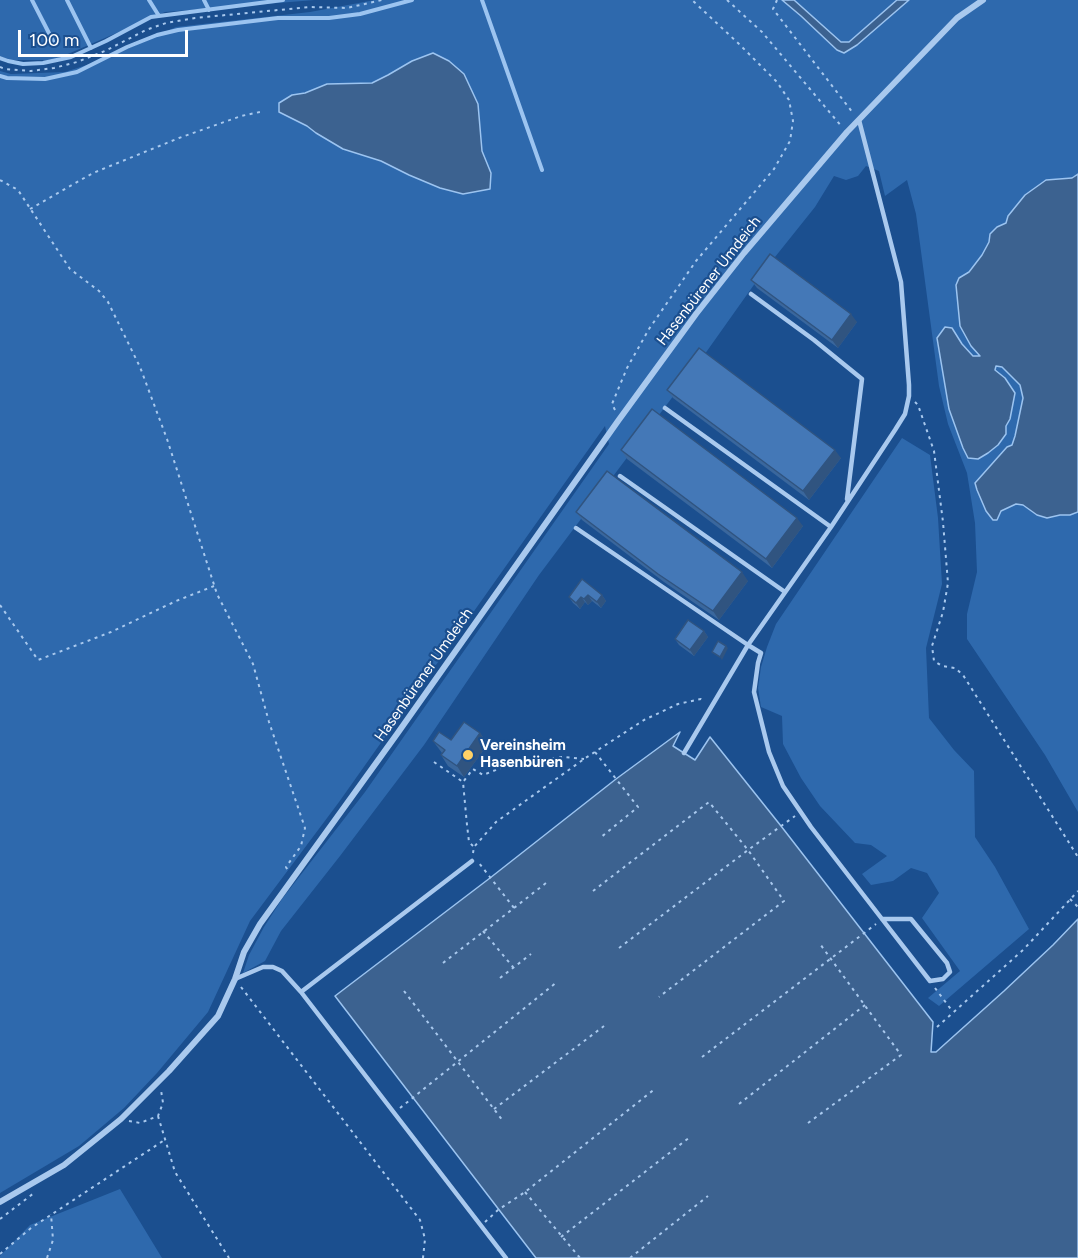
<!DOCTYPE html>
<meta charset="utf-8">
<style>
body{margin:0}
#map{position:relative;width:1078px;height:1258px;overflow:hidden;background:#1b4f8f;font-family:Figtree,sans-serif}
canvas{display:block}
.scale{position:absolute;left:18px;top:30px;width:170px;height:27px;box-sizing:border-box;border:3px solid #fff;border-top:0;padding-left:8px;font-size:18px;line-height:21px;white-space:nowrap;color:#fff;-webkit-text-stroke:4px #1b4f8f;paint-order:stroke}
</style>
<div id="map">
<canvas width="1078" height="1258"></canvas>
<div class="scale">100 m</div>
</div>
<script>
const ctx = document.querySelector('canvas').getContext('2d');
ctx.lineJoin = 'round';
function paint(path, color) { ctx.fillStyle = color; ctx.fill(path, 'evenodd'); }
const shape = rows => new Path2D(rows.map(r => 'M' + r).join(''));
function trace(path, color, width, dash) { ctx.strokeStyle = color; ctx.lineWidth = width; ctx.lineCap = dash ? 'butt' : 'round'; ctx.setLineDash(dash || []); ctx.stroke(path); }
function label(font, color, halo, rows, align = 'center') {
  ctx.font = font + ' Figtree,sans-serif'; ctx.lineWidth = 4.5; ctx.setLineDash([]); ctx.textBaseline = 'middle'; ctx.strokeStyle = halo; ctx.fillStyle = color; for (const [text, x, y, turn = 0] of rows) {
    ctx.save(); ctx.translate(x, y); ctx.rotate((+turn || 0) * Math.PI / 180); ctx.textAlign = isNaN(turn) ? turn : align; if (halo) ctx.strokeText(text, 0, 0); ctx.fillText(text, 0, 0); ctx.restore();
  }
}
const green = shape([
 [0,0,315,0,165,12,54,60,10,60,0,56],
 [375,0,782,0,801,16,836,50,857,45,909,0,1078,0,1078,174,1072,178,1046,180,1007,223,997,227,990,234,989,242,982,255,969,272,959,278,981,356,974,356,962,344,952,328,937,338,949,409,988,453,998,445,1006,434,1006,426,1010,419,1005,378,994,370,997,366,1002,367,1020,385,1023,398,1015,436,1012,445,1007,447,975,483,986,511,993,519,997,520,1000,511,1016,504,1023,505,1037,515,1047,518,1060,515,1070,515,1078,512,1078,812,1045,755,967,639,967,614,977,572,975,523,967,473,948,424,939,386,916,214,907,180,885,196,879,171,866,166,858,176,846,180,834,176,815,207,763,272,707,351,539,575,424,745,340,856,281,931,265,961,243,973,249,955,264,927,282,899,365,792,609,444,605,426,339,802,250,921,208,1012,157,1073,124,1108,79,1146,0,1193,0,71,11,74,65,72,102,60,176,27,310,12],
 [794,0,897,0,849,42,840,42],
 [902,438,930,455,938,518,942,584,926,648,929,718,954,750,974,771,975,837,995,867,1029,929,939,1006,928,998,960,971,922,918,939,893,927,873,911,868,893,881,871,885,862,874,887,856,871,845,855,843,820,806,801,778,783,744,782,716,761,707,758,688,761,667,767,647,776,624],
 [120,1189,162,1258,0,1258,0,1256,30,1225]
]);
const water = shape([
 [782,0,794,0,841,42,849,42,897,0,909,0,857,45,844,53,837,50,801,16,782,0],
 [433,53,449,61,464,74,478,104,482,151,491,173,490,189,463,194,440,188,409,175,381,161,343,149,316,133,307,126,279,112,279,103,292,95,305,93,327,84,372,83,388,75,412,61,433,53],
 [1078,174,1078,512,1070,515,1060,515,1047,518,1037,515,1023,505,1016,504,1001,511,997,520,993,520,986,511,977,490,975,483,1007,447,1012,445,1015,436,1023,398,1020,385,1002,367,996,366,995,370,1005,378,1015,393,1010,419,1006,426,1006,434,998,445,988,453,978,459,968,458,963,448,949,409,937,338,945,327,952,328,962,344,973,356,980,356,971,346,960,326,956,285,959,278,969,272,982,255,989,242,990,234,997,227,1006,223,1008,216,1025,195,1046,180,1072,178,1078,174],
 [680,732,673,746,695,760,710,737,781,826,933,1022,931,1052,936,1052,1004,991,1053,945,1078,919,1078,1258,536,1258,335,996,490,878,616,779,680,732]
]);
const stream = shape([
 [32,0,53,41],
 [67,0,91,48],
 [149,0,159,16],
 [204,0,209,10],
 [482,0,542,170],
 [0,58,8,61,23,64,43,63,71,57,106,41,151,17,283,0],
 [0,76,7,78,45,79,77,72,127,47,157,35,178,30,278,18,329,18,360,14,412,0]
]);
const path = shape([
 [727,0,762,32,842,127],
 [777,0,773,9,853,113],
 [0,67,5,69,31,71,54,68,77,62,105,51,146,30,166,23,195,18,310,7,347,8,382,0],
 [0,180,18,190,70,269,99,291,108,302,140,367,167,439,217,594,253,664,269,722,305,828,301,846,286,867,288,871],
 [30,209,93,173,179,138,241,116,260,112],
 [915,402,918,405,934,451,943,522,948,583,943,612,932,646,934,661,942,666,955,668,963,675,1078,857],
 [615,410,612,404,627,368,649,329,696,261,774,169,790,141,793,121,789,100,777,82,738,43,692,0],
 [0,605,38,660,111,632,176,601,214,586],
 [595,752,638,807,600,838],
 [434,762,463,782],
 [473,846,469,842,467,825,463,782,473,769,483,775,506,766,529,761,563,757,584,759],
 [473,853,474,847,496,822,584,759,644,720,678,704,701,699,705,701],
 [593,891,709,802,748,850,784,901,659,997],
 [1070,899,1078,907],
 [514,908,546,883],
 [483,931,513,967],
 [619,948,748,850,795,816],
 [443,963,514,908,479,863],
 [500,978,531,954],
 [241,987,420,1220,425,1239,423,1258],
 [935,988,953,1012],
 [404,991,503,1121],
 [937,1027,1024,949,1078,891],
 [702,1057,876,924],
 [739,1104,865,1005],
 [400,1108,557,982],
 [494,1109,604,1026],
 [158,1116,175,1172,229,1258],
 [129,1121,140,1123,158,1116,163,1103,161,1090],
 [808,1123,901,1055,820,944],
 [525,1192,580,1258],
 [0,1219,34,1193],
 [485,1222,498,1210,525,1192,656,1088],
 [561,1237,690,1137],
 [0,1254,31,1228,166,1139],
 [47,1258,53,1240,51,1214],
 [630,1258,708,1196]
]);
const service = shape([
 [859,120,901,282,909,385,909,396,905,414,895,430,831,527,748,645,761,653,758,663,754,692,769,752,783,786,811,827,882,919,930,981,943,979,950,972,947,963,911,919,882,919],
 [751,294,814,340,862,379,847,499],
 [665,408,831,527],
 [620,476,785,592],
 [576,528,748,645,684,753],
 [235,979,263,967,273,967,282,971,301,992,506,1258],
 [301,992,472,861]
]);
const minor = shape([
 [0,1202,64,1165,121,1119,169,1071,218,1016,235,979,244,952,260,924,397,734,618,421,696,314,744,253,847,132,957,18,983,0]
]);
const wall = shape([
 [751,280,857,322,838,348,757,288],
 [667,390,841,458,809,500,673,398],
 [621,450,803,526,772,568,627,459],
 [576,512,748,581,719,620,664,582,582,520],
 [602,595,606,601,601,608,592,601,588,605,585,602,580,609,573,603,569,597],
 [704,631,708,637,694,656,679,645,675,639],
 [480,733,488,744,464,777,448,766,441,755,442,753,433,741,451,740]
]);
const shadedWall = shape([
 [851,314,857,322,838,348,832,340],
 [835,450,841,458,809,500,803,491],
 [797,518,803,526,772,568,766,559],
 [742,572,748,581,719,620,713,611],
 [588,595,592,601,588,605,584,599],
 [602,595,606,601,601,608,597,602],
 [581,597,585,602,580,609,576,603],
 [704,631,708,637,694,656,690,650],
 [726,646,728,648,722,660,720,657],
 [480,733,488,744,464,777,457,766]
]);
const building = shape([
 [770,254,851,314,832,340,751,280,770,254],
 [699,348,835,450,803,491,667,390,699,348],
 [652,409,797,518,766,559,621,450,652,409],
 [607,471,742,572,713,611,658,574,576,512,607,471],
 [582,579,602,595,597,602,588,595,584,599,581,597,576,603,569,597,582,579],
 [688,620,704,631,690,650,675,639,688,620],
 [718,641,726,646,720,657,712,652,718,641],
 [464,722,480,733,457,766,441,755,445,750,433,741,439,732,451,740,464,722]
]);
const markers = [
 [468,755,6,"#ffd166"]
];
const streetNames = [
 ["Hasenbürener Umdeich",709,281,-52],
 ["Hasenbürener Umdeich",424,675,-55]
];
const poiNames = [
 ["Vereinsheim",480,746],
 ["Hasenbüren",480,763]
];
paint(green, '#2e69ad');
paint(water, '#3c6290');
trace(water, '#9cc4f0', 1.5);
trace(stream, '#9cc4f0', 4);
trace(path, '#a9c9ee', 2, [3, 4.5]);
trace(service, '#a9c9ee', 4.5);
trace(minor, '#a9c9ee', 6);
paint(wall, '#3a679d');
paint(shadedWall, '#305480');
paint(building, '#4478b7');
trace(building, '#305480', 1.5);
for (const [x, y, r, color] of markers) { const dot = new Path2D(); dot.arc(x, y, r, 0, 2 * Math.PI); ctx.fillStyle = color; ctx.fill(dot); trace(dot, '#1b4f8f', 2); }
label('15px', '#fff', '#1b4f8f', streetNames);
label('bold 15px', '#fff', '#1b4f8f', poiNames, 'left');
</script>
